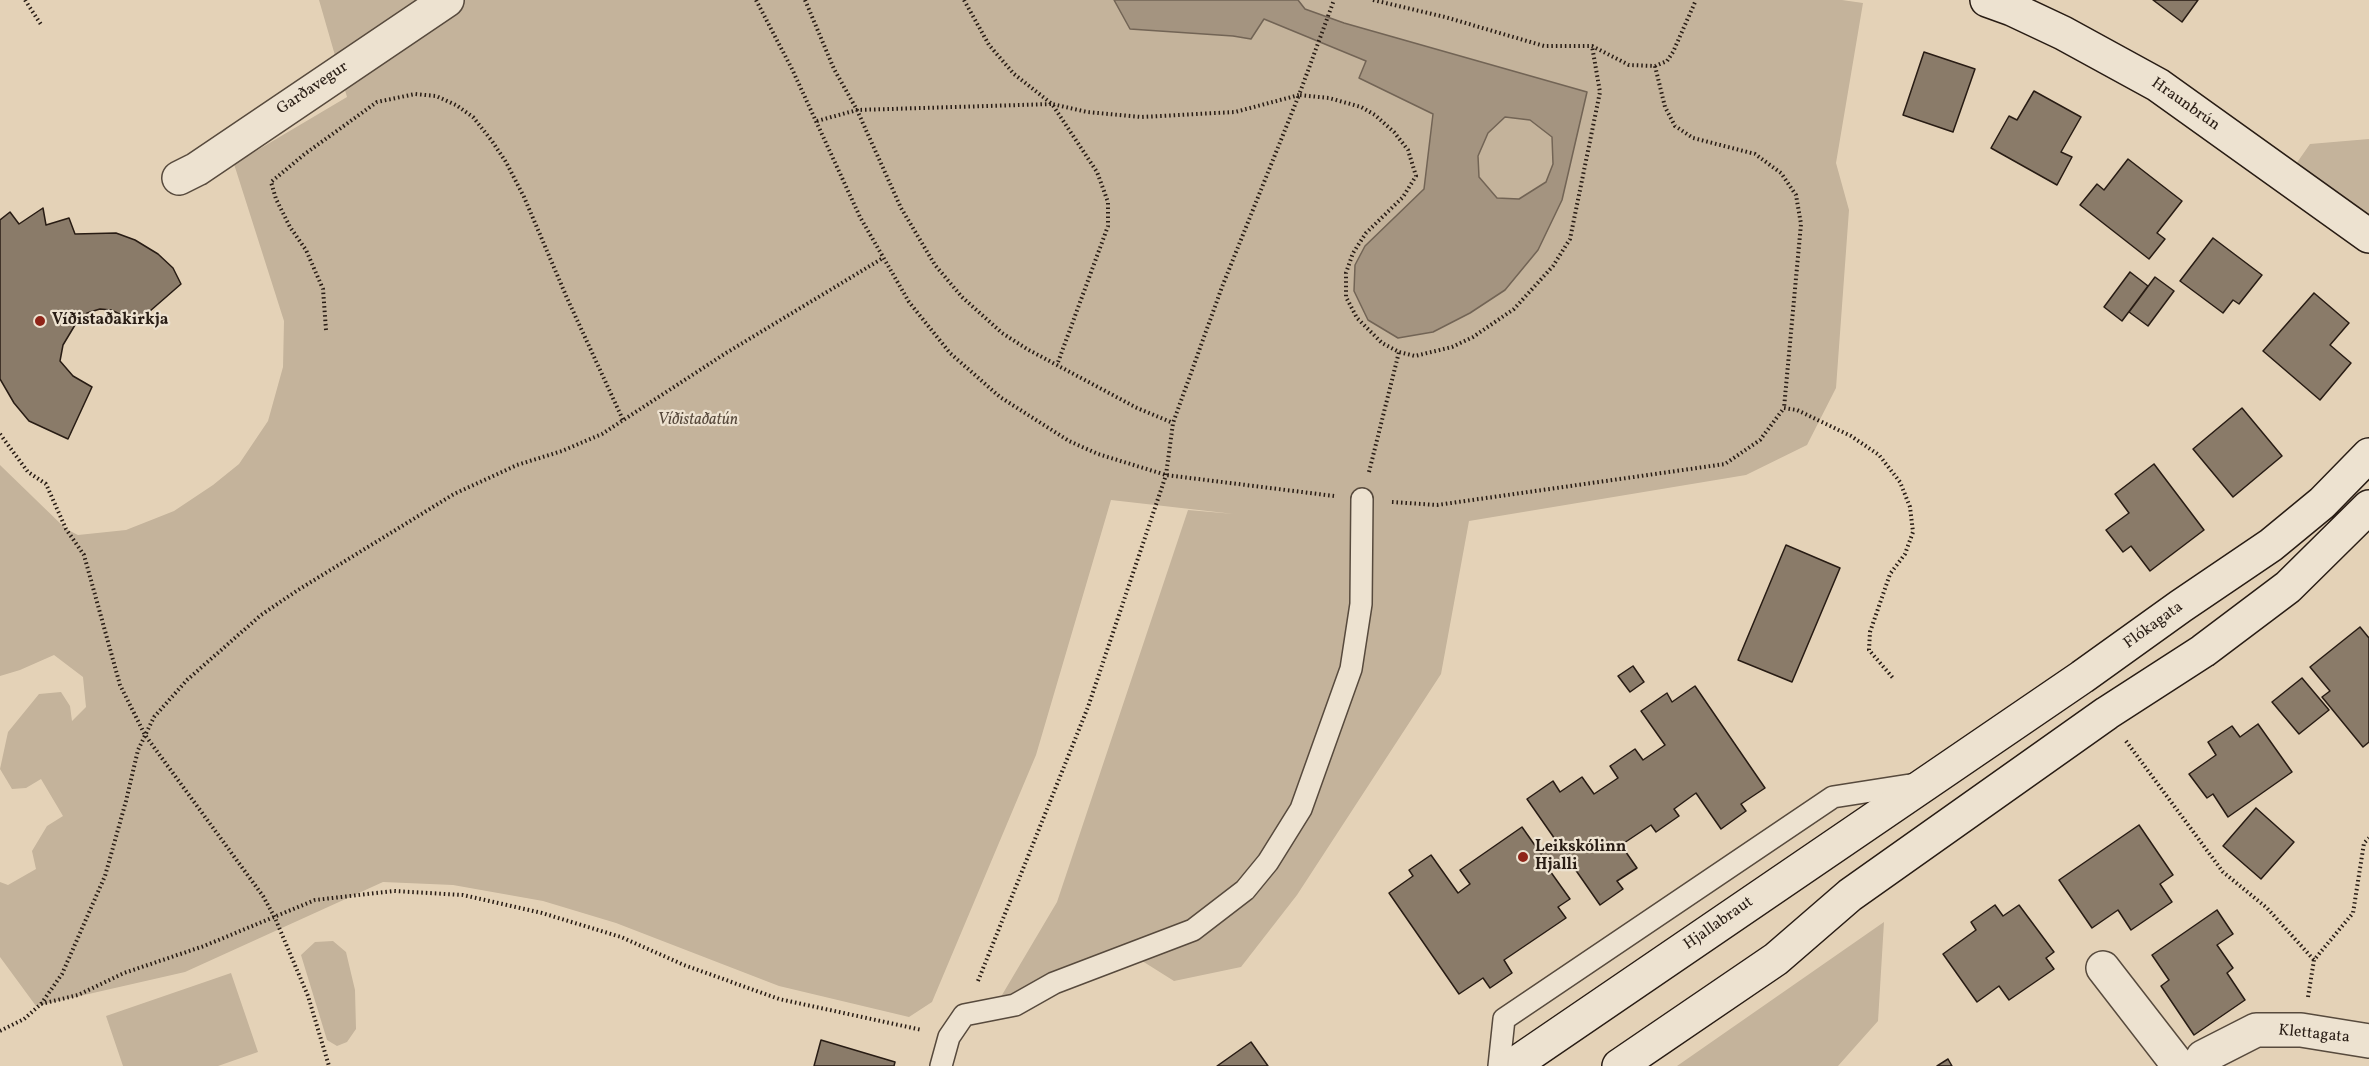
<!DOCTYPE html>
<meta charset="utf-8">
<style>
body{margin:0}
canvas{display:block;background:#e4d2b7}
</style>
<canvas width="2369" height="1066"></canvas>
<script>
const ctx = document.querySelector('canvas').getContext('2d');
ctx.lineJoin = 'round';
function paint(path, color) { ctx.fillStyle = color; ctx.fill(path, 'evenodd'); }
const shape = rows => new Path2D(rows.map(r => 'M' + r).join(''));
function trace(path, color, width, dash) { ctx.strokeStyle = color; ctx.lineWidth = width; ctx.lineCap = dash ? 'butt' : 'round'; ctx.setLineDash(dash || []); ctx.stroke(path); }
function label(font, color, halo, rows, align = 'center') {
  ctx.font = font + ' Vollkorn,serif'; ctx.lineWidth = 4.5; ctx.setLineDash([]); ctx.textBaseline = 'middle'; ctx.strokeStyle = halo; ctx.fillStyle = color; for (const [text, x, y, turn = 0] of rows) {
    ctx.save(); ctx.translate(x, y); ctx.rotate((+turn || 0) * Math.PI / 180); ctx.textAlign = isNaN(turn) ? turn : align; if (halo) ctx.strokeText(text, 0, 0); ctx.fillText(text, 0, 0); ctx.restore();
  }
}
const green = shape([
 [319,0,1842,0,1863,3,1836,163,1849,210,1836,388,1807,445,1746,475,1469,521,1441,674,1297,895,1241,967,1174,981,1139,959,989,1017,1057,902,1188,510,1234,514,1111,500,1036,755,932,1002,909,1017,779,986,616,923,543,901,453,885,383,882,185,972,36,1006,0,957,0,882,8,885,36,869,32,851,47,826,63,816,41,779,26,788,12,789,0,769,8,732,39,694,61,692,70,706,72,721,86,707,83,677,54,655,20,670,0,676,0,465,66,529,78,535,126,530,174,511,213,485,239,464,268,421,283,367,284,321,234,164,347,97],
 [2369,139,2369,224,2296,164,2310,144],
 [1884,922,1878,1021,1838,1066,1677,1066],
 [333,941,346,952,355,990,356,1029,347,1042,337,1046,327,1040,301,955,315,942],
 [231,973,258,1052,218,1066,123,1066,106,1016]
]);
const water = shape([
 [1114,0,1298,0,1305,9,1344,23,1587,92,1562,200,1538,250,1505,290,1470,313,1433,332,1398,338,1368,320,1354,291,1355,265,1365,246,1424,189,1433,114,1359,78,1366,61,1264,19,1251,39,1233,36,1130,29,1114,0],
 [1505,117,1530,120,1552,137,1553,164,1546,182,1519,199,1497,198,1479,177,1478,156,1488,133,1505,117]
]);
const building = shape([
 [2153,0,2198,0,2182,22,2153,0],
 [1924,52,1975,69,1953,132,1903,115,1924,52],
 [2034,91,2081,117,2061,152,2072,157,2057,185,1991,148,2009,116,2017,120,2034,91],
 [2128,159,2182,201,2157,233,2165,239,2149,259,2080,205,2097,184,2104,190,2128,159],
 [43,208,46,225,69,218,75,234,116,233,135,240,158,254,173,268,181,284,134,325,124,316,111,310,100,309,87,313,75,325,63,345,60,361,73,376,92,387,68,439,29,421,14,403,0,379,0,220,10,212,19,224,43,208],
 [2213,238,2262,275,2239,304,2233,300,2223,313,2180,281,2213,238],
 [2130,272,2148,286,2122,321,2104,307,2130,272],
 [2155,277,2174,291,2148,326,2129,312,2155,277],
 [2314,293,2349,323,2330,345,2351,363,2320,400,2263,351,2314,293],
 [2242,408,2282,456,2233,497,2193,449,2242,408],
 [2154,464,2204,530,2150,571,2131,546,2123,552,2106,530,2129,513,2115,494,2154,464],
 [1786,545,1840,568,1792,682,1738,660,1786,545],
 [2360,627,2369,638,2369,742,2363,747,2322,697,2330,691,2310,667,2360,627],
 [1633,666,1644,682,1630,692,1618,676,1633,666],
 [2302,678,2329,710,2299,734,2272,702,2302,678],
 [1695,686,1765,788,1741,804,1746,811,1721,829,1696,793,1674,809,1679,816,1656,832,1651,825,1621,845,1637,868,1617,881,1623,889,1600,905,1568,859,1550,871,1570,899,1558,907,1566,918,1504,960,1512,973,1490,988,1483,978,1459,994,1389,893,1413,876,1409,870,1431,855,1458,893,1470,884,1460,870,1522,827,1541,854,1557,842,1527,799,1553,781,1560,792,1582,777,1594,794,1618,778,1610,766,1635,749,1643,760,1665,745,1641,711,1667,693,1672,702,1695,686],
 [2258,724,2292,772,2228,817,2213,794,2207,798,2189,774,2216,755,2208,742,2232,726,2240,737,2258,724],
 [2256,808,2294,842,2261,879,2223,846,2256,808],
 [2139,825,2173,875,2160,884,2172,902,2131,930,2118,910,2092,928,2059,880,2139,825],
 [1995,905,2003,916,2019,905,2054,952,2046,958,2054,969,2009,1000,1999,986,1977,1002,1943,954,1976,930,1971,922,1995,905],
 [2217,910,2233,934,2217,945,2233,968,2227,973,2245,1000,2194,1035,2161,986,2169,980,2152,955,2217,910],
 [821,1040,895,1062,894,1066,814,1066,821,1040],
 [1251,1042,1268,1066,1217,1066,1251,1042],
 [1948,1059,1952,1066,1937,1066,1948,1059]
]);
const path = shape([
 [25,0,42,26],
 [756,0,792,69,860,217,909,302,950,353,1000,397,1069,441,1098,454,1166,475,1334,496],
 [805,0,834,69,857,110,901,208,935,265,962,297,1002,333,1027,349,1137,408,1173,423],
 [964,0,989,45,1014,74,1052,104,1087,112,1141,117,1235,112,1299,95,1334,0],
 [1373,0,1445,17,1544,46,1592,46,1629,65,1655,66,1667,61,1673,52,1696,0],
 [1655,66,1665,107,1675,126,1693,138,1755,154,1781,173,1796,195,1801,224,1784,408],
 [817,121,857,110,1052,104,1097,172,1108,202,1108,226,1057,365],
 [326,330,323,289,306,250,290,227,276,199,271,182,306,153,377,102,415,94,436,96,456,105,473,117,492,141,506,162,524,197,567,298,623,420],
 [0,434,28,472,46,484,66,529,84,555,120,685,145,735,263,896,275,918,308,996,329,1066],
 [1369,472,1399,352],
 [1392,502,1437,505,1725,464,1760,440,1784,408,1797,410,1851,436,1879,455,1900,482,1910,507,1913,532,1905,554,1890,574,1870,632,1869,650,1893,678],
 [2126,741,2223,872,2267,908,2314,960],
 [978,981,1088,707,1166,475,1173,423,1222,287,1299,95,1329,98,1361,107,1375,115,1394,132,1408,150,1416,176,1403,197,1366,233,1353,253,1346,273,1346,297,1357,318,1382,343,1399,352,1415,356,1452,347,1473,337,1514,309,1553,266,1570,239,1600,92,1592,46],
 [2308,997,2314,960,2353,913,2364,843,2369,838],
 [41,1004,78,995,124,973,204,946,315,900,394,891,463,895,542,913,621,937,684,965,779,999,922,1030],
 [0,1031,24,1019,41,1004,62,974,105,876,126,801,138,750,154,717,187,680,228,644,261,615,298,590,454,494,517,465,562,451,602,434,726,353,883,258]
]);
const lane = shape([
 [941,1066,949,1037,964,1015,1015,1005,1054,983,1193,930,1245,890,1268,862,1301,809,1351,669,1361,604,1362,499],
 [1499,1066,1504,1019,1833,797,1916,784]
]);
const street = shape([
 [179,178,197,169,447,0],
 [2103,968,2179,1066],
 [2201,1066,2203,1057,2256,1030,2301,1030,2369,1041]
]);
const secondary = shape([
 [1987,0,2012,9,2063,33,2158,85,2369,236],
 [1512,1066,2082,677,2181,606,2271,545,2322,503,2369,455],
 [1619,1066,1776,959,1850,895,2107,713,2203,651,2288,587,2369,507]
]);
const markers = [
 [40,321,6,"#8f2418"],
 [1523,857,6,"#8f2418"]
];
const streetNames = [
 ["Garðavegur",313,89,-34],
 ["Hraunbrún",2185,105,35],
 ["Flókagata",2154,626,-36],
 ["Hjallabraut",1719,924,-35],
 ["Klettagata",2314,1035,6]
];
const poiNames = [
 ["Víðistaðakirkja",52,321],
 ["Leikskólinn",1535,848],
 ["Hjalli",1535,866]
];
const parkNames = [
 ["Víðistaðatún",698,421]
];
paint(green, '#c4b39b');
paint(water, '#a49480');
trace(water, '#726455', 1.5);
paint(building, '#8a7b69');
trace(building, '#281c14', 1.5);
trace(lane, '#574a3d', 24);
trace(street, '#574a3d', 36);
trace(secondary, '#281c14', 36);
trace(path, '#281c14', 4, [1.5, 3]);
trace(lane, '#ede2d0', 21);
trace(street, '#ede2d0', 33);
trace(secondary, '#ede2d0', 33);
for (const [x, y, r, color] of markers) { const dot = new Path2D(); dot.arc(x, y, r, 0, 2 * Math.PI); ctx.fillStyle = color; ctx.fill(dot); trace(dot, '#ede2d0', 2); }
label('16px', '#281c14', '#ede2d0', streetNames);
label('bold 16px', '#281c14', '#ede2d0', poiNames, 'left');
label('italic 16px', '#57493c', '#ede2d0', parkNames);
</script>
